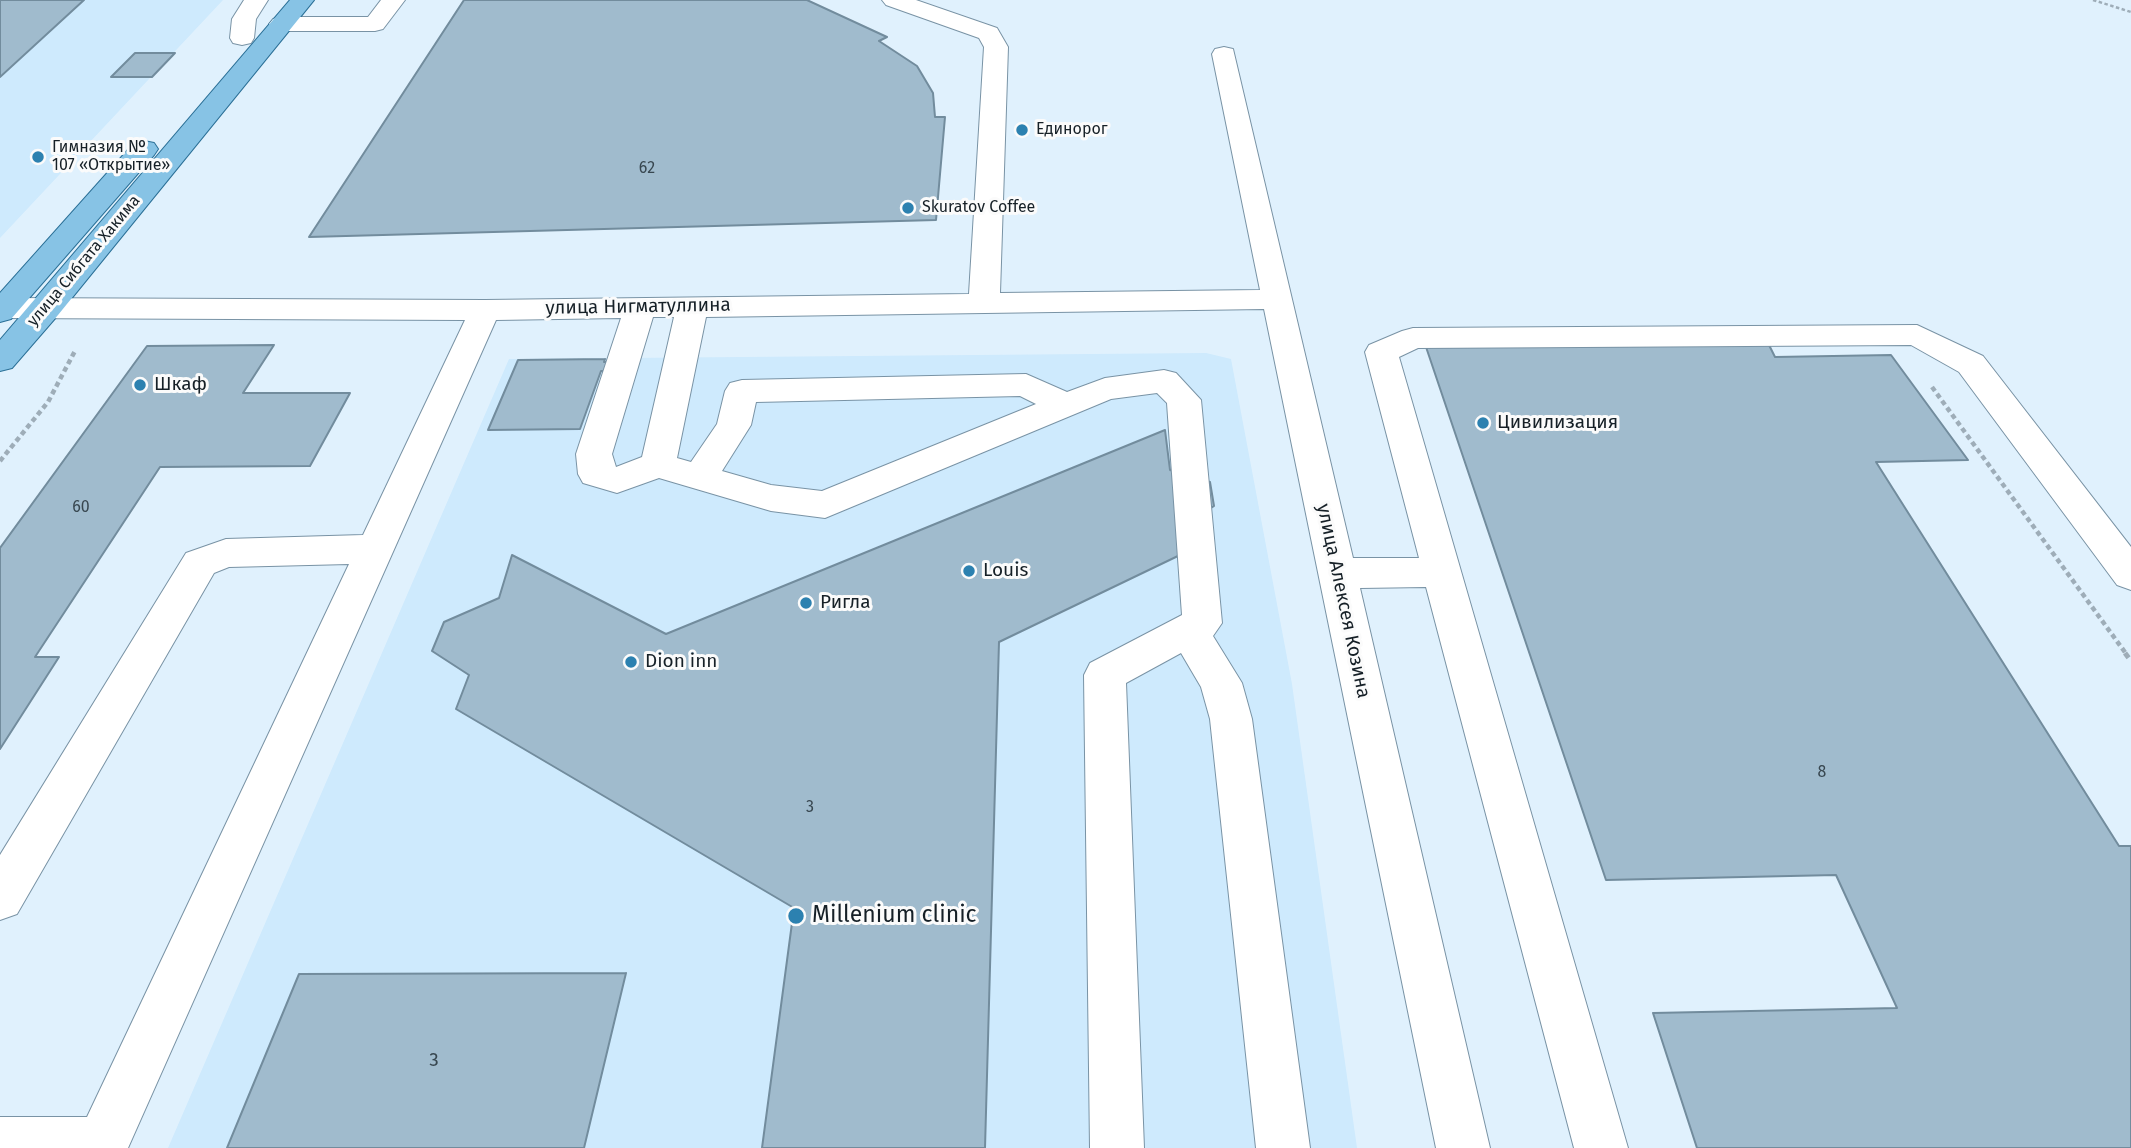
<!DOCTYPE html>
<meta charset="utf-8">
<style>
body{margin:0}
canvas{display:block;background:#e0f1fd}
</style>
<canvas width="2131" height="1148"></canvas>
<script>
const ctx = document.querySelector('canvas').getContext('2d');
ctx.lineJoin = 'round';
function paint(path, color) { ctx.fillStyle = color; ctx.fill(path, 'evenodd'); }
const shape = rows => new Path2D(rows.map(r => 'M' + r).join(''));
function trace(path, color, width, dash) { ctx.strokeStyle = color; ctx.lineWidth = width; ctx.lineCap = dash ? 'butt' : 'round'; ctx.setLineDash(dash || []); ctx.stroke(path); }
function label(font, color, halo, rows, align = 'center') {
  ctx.font = font + ' "Fira Sans",sans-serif'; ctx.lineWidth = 6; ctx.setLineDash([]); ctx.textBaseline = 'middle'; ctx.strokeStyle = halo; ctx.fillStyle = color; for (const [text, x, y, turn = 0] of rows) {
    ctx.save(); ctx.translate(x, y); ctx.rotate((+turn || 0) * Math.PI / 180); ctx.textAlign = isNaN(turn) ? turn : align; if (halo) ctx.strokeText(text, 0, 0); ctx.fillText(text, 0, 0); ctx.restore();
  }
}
const built = shape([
 [0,0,223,0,0,238],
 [1206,353,1231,359,1292,684,1357,1148,168,1148,509,359]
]);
const building = shape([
 [0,0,84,0,0,77,0,0],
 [464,0,807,0,887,37,879,41,917,66,933,93,935,117,945,117,936,220,309,237,464,0],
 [135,53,175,53,152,77,111,77,135,53],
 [1765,337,1775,357,1891,355,1968,460,1876,462,2119,846,2131,846,2131,1148,1697,1148,1653,1013,1897,1008,1836,875,1606,880,1425,344,1765,337],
 [274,345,243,393,350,393,310,466,160,467,35,657,59,657,0,749,0,548,147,346,274,345],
 [605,359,604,362,611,362,608,371,601,371,580,429,488,430,518,360,605,359],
 [1165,430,1170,470,1210,482,1214,506,1177,531,1180,555,999,642,985,1148,762,1148,794,908,456,709,469,675,432,651,444,622,499,598,512,555,666,634,1165,430],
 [626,973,584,1148,227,1148,299,974,626,973]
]);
const pathFar2 = shape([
 [2093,0,2131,12]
]);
const pathFar1 = shape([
 [1932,387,2127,655],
 [0,461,48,402,76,349]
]);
const path = shape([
 [2125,653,2131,661]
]);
const minor = shape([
 [244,0,268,0,256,19,254,38,251,43,242,45,233,43,230,38,232,19,244,0],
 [381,0,405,0,383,29,375,31,281,31,273,29,269,24,273,19,281,17,368,17,381,0],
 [882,0,916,0,997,28,1008,47,1000,293,1260,290,1212,54,1215,49,1224,47,1233,49,1353,558,1419,558,1365,352,1369,345,1402,331,1413,328,1917,325,1983,356,2131,547,2131,590,2117,585,1959,372,1911,345,1418,348,1399,357,1628,1148,1574,1148,1426,587,1360,588,1490,1148,1436,1148,1264,309,706,317,677,458,691,462,717,424,725,391,730,383,742,380,1026,374,1067,392,1105,378,1164,370,1176,373,1201,400,1222,623,1213,636,1242,683,1252,719,1310,1148,1256,1148,1210,719,1201,687,1181,653,1126,683,1144,1148,1090,1148,1084,675,1090,663,1182,615,1167,403,1157,393,1111,399,825,518,771,511,659,478,617,493,583,483,578,474,576,454,621,318,496,320,128,1148,0,1148,0,1117,87,1117,349,564,229,567,214,573,17,914,0,920,0,855,186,553,226,539,363,535,465,320,0,318,0,298,485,300,969,294,984,47,979,38,886,5,882,0],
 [653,317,674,317,642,457,616,467,612,454,653,317],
 [1020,396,1036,404,822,491,771,485,722,471,751,425,756,402,1020,396]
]);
const major = shape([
 [290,0,314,0,58,315,12,368,0,371,0,340,290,0],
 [144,141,154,143,158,149,154,155,11,319,0,322,0,293,134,143,144,141]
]);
const markers = [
 [1022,130,7,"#2c81b0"],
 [38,157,7,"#2c81b0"],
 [908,208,7,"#2c81b0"],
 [140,385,7,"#2c81b0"],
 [1483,423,7,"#2c81b0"],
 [969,571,7,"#2c81b0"],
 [806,603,7,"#2c81b0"],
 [631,662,7,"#2c81b0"],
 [796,916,9,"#2c81b0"]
];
const farPoinames = [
 ["Единорог",1036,130],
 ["Гимназия №",52,148],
 ["107 «Открытие»",52,166],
 ["Skuratov Coffee",922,208]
];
const numberNames = [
 ["62",647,169],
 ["60",81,508],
 ["8",1822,773],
 ["3",810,808]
];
const farStreetnames = [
 ["улица Сибгата Хакима",84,261,-50]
];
const streetNames = [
 ["улица Нигматуллина",638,307,-1],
 ["улица Алексея Козина",1343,601,78]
];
const poiNames = [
 ["Шкаф",154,385],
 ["Цивилизация",1497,423],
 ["Louis",983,571],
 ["Ригла",820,603],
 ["Dion inn",645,662]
];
const nearNumbernames = [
 ["3",434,1061]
];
const nearPoinames = [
 ["Millenium clinic",812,916]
];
paint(built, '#ceeafd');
paint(building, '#a0bbcd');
trace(building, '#728c9d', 2);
trace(minor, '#7993a5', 2);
trace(major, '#2b7097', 2);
trace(pathFar2, '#9eadb8', 2.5, [3.5, 2.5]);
trace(pathFar1, '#9eadb8', 4.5, [5, 3.5]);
trace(path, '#9eadb8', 5, [6, 4.5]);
paint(minor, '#fff');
paint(major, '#87c3e5');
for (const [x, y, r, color] of markers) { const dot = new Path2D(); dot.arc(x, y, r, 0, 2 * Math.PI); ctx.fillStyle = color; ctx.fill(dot); trace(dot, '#fbfbfb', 2.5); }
label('16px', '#162027', '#fbfbfb', farPoinames, 'left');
label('16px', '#384750', null, numberNames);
label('16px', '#162027', '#fbfbfb', farStreetnames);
label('19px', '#162027', '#fbfbfb', streetNames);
label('19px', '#162027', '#fbfbfb', poiNames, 'left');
label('19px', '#384750', null, nearNumbernames);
label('23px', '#162027', '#fbfbfb', nearPoinames, 'left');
</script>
